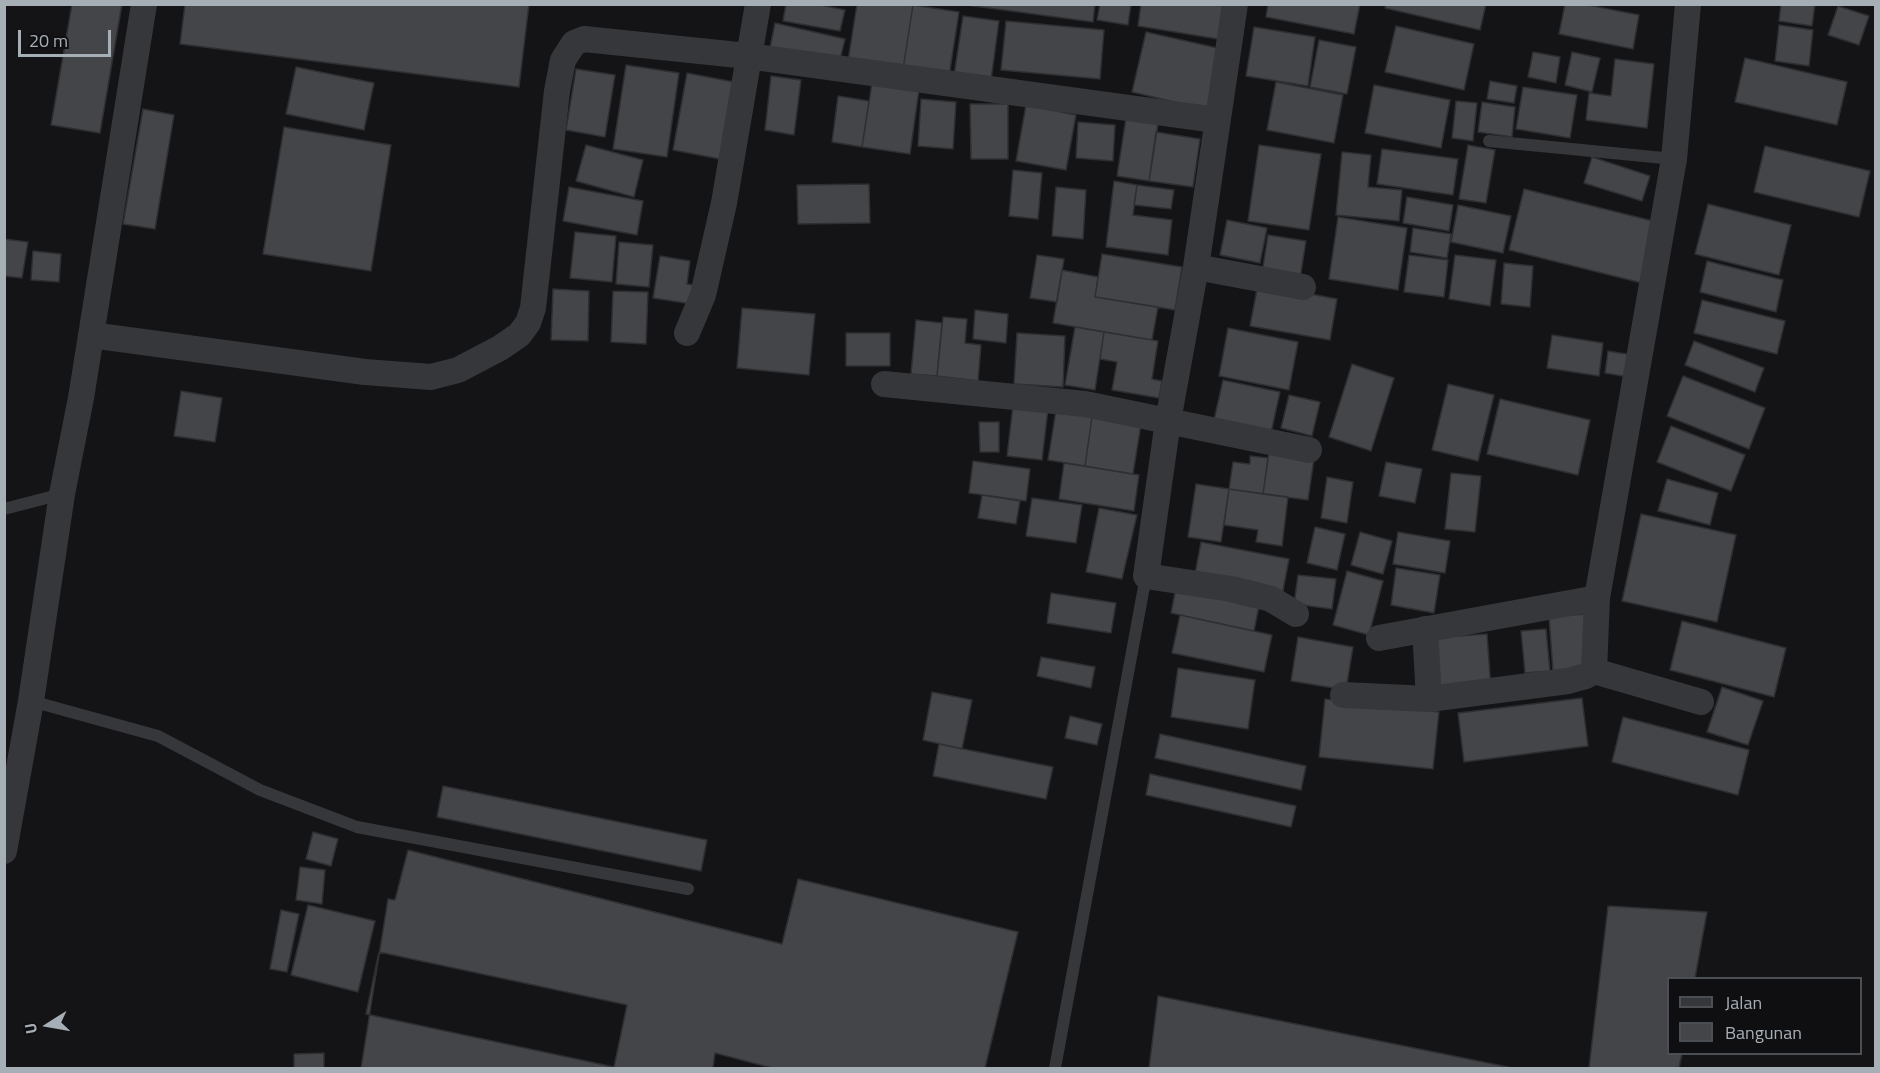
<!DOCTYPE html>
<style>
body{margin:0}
#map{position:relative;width:1880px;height:1073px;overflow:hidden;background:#141416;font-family:"Titillium Web",sans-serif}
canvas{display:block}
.frame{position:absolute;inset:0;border:6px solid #a6aeb6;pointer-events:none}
.legend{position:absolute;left:1667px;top:977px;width:195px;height:78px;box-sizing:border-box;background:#0f0f11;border:2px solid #4b4f53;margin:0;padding:8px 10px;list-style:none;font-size:18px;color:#a6aeb6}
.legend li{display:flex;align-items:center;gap:12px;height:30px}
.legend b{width:30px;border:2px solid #4b4f53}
.north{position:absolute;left:18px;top:995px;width:60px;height:60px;-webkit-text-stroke:4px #0f0f11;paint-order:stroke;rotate:259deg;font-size:16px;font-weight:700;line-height:24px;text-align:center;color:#a6aeb6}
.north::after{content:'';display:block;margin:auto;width:21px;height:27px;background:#a6aeb6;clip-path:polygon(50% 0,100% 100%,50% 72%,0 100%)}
.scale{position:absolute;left:18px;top:30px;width:93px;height:27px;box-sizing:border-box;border:3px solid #a6aeb6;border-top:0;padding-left:8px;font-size:18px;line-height:21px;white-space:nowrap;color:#a6aeb6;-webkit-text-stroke:4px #0f0f11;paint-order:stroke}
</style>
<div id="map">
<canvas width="1880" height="1073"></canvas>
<div class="frame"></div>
<ul class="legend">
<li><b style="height:8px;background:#35373b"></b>Jalan</li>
<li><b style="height:16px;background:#434549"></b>Bangunan</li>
</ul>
<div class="north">U</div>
<div class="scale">20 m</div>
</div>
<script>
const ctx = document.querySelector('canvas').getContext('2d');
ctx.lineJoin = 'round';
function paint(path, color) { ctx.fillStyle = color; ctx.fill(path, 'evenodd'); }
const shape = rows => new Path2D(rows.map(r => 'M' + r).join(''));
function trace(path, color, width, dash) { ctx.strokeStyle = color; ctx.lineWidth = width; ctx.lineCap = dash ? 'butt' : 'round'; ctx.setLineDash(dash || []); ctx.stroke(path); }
const building = shape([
 [72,4,122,4,100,133,51,125,72,4],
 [185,4,529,4,519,87,180,44,185,4],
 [786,4,816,4,845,10,840,31,783,21,786,4],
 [857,4,913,5,902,76,847,67,857,4],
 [959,4,1095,4,1093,22,959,4],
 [1100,4,1131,4,1128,25,1097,20,1100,4],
 [1141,4,1212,4,1229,7,1224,40,1138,26,1141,4],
 [1268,4,1360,4,1354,34,1266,17,1268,4],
 [1386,4,1486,4,1480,30,1385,8,1386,4],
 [1565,4,1583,4,1639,15,1633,49,1559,34,1565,4],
 [1781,4,1815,4,1812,26,1779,21,1781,4],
 [913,5,959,12,948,83,902,76,913,5],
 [1838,6,1869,16,1859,45,1828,35,1838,6],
 [963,16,999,21,990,88,953,82,963,16],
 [1006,21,1104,30,1100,79,1001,70,1006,21],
 [775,23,845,39,839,64,770,48,775,23],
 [1779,25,1813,30,1809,66,1775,61,1779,25],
 [1396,26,1474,44,1464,90,1385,72,1396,26],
 [1254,27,1315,37,1308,86,1246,76,1254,27],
 [1146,32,1222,49,1208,110,1132,92,1146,32],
 [1319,40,1356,47,1347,94,1310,87,1319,40],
 [1533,52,1560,57,1556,83,1528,77,1533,52],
 [1572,52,1600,58,1592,92,1565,85,1572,52],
 [1745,58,1847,82,1837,125,1735,102,1745,58],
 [1615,59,1654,64,1647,128,1586,120,1589,93,1611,96,1615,59],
 [626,65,679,73,667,157,613,149,626,65],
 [296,67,374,83,364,130,286,114,296,67],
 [576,69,615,75,605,137,566,130,576,69],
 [687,73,739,83,725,160,673,150,687,73],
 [771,76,801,80,794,135,765,130,771,76],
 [1490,81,1517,86,1514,103,1487,99,1490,81],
 [1276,82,1343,95,1334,143,1267,130,1276,82],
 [872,83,919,90,910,154,862,147,872,83],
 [1374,85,1450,100,1441,148,1365,133,1374,85],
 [1523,87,1577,95,1570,138,1516,129,1523,87],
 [838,96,869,101,862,147,832,142,838,96],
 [921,99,956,102,953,149,918,146,921,99],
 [1456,101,1477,103,1473,141,1452,138,1456,101],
 [1482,102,1515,107,1512,137,1478,132,1482,102],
 [970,104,1008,104,1008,159,971,159,970,104],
 [1026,105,1076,115,1066,170,1016,161,1026,105],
 [143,109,174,115,155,229,123,224,143,109],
 [1126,118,1158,124,1149,181,1117,176,1126,118],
 [1078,122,1115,125,1113,161,1076,158,1078,122],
 [284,127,391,145,371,271,263,254,284,127],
 [1156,132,1200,139,1193,187,1149,181,1156,132],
 [586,145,643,160,634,197,576,181,586,145],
 [1259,145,1321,154,1309,230,1248,221,1259,145],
 [1468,145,1495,150,1486,203,1459,199,1468,145],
 [1765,146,1870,171,1859,217,1754,192,1765,146],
 [1382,149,1458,159,1453,195,1377,184,1382,149],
 [1342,152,1371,155,1368,187,1402,190,1399,221,1336,215,1342,152],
 [1592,157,1650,176,1642,201,1584,183,1592,157],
 [1013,170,1042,173,1038,219,1009,216,1013,170],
 [1114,181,1137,185,1133,215,1172,220,1168,255,1106,247,1114,181],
 [869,184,870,223,798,224,797,185,869,184],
 [1137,185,1174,190,1171,209,1134,205,1137,185],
 [569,187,643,201,637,235,563,221,569,187],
 [1056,187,1086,190,1083,239,1052,236,1056,187],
 [1524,189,1657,222,1642,283,1509,250,1524,189],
 [1407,197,1453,205,1449,231,1403,223,1407,197],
 [1708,204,1791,225,1779,275,1695,254,1708,204],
 [1458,205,1511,216,1503,253,1451,242,1458,205],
 [1338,217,1407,228,1398,290,1329,279,1338,217],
 [1227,220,1267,228,1260,263,1220,255,1227,220],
 [1413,228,1451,234,1447,258,1410,252,1413,228],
 [575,232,616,236,612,282,570,278,575,232],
 [1268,235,1306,241,1300,279,1262,273,1268,235],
 [4,239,28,242,22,278,4,276,4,239],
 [619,242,653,245,649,287,616,284,619,242],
 [33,251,61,254,59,282,31,280,33,251],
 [1102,254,1182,267,1175,310,1095,297,1102,254],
 [1037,255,1064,259,1057,302,1030,298,1037,255],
 [1409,255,1448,260,1444,297,1404,292,1409,255],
 [1455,255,1496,260,1490,306,1449,299,1455,255],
 [660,256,690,261,687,284,700,286,698,305,653,298,660,256],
 [1707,261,1783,280,1776,312,1700,292,1707,261],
 [1504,263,1533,266,1530,307,1501,304,1504,263],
 [1062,270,1098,277,1095,297,1158,307,1152,340,1053,323,1062,270],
 [1258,284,1337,299,1330,340,1250,326,1258,284],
 [553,289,589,291,588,341,551,340,553,289],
 [613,291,648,292,646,344,611,342,613,291],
 [1702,300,1785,321,1777,354,1694,333,1702,300],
 [742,308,815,314,809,375,737,368,742,308],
 [975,310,1008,314,1006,343,973,339,975,310],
 [943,317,967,319,965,343,981,345,978,381,937,376,943,317],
 [916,320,942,323,937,376,911,374,916,320],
 [1075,327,1104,332,1095,390,1065,385,1075,327],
 [1228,328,1298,342,1289,390,1219,376,1228,328],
 [1104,332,1158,341,1152,379,1162,381,1159,398,1112,390,1117,362,1100,359,1104,332],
 [846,333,890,333,890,366,846,366,846,333],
 [1017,333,1065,336,1063,387,1014,384,1017,333],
 [1552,335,1603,343,1599,376,1547,368,1552,335],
 [1694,341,1764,368,1755,392,1685,365,1694,341],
 [1608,351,1632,355,1629,377,1605,373,1608,351],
 [1352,364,1394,378,1371,451,1329,437,1352,364],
 [1683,376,1765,408,1749,449,1667,416,1683,376],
 [1223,380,1280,392,1271,433,1214,420,1223,380],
 [1448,384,1494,395,1478,461,1432,450,1448,384],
 [181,391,222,398,215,442,174,436,181,391],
 [1289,395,1320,402,1312,436,1281,428,1289,395],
 [1500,399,1590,420,1578,475,1487,454,1500,399],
 [1057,404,1093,410,1085,466,1048,460,1057,404],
 [1013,405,1048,409,1042,460,1007,456,1013,405],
 [1093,410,1142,418,1133,474,1085,466,1093,410],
 [979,422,999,422,999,452,980,452,979,422],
 [1671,426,1745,455,1731,491,1657,462,1671,426],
 [1269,452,1314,459,1308,500,1263,494,1269,452],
 [1250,456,1268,458,1263,494,1229,489,1233,462,1250,464,1250,456],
 [973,461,1030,469,1026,501,969,493,973,461],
 [1386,462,1422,469,1415,503,1379,496,1386,462],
 [1064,463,1139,475,1134,511,1059,499,1064,463],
 [1451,473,1481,476,1475,532,1445,529,1451,473],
 [1327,477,1353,482,1347,523,1321,518,1327,477],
 [1667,479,1718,493,1710,525,1658,511,1667,479],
 [1196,484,1229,489,1221,542,1188,537,1196,484],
 [1229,489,1288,497,1282,546,1256,542,1258,530,1224,525,1229,489],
 [982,495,1020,501,1016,524,978,518,982,495],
 [1032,498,1082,505,1076,543,1026,536,1032,498],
 [1099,508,1137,515,1122,579,1086,572,1099,508],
 [1641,514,1736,535,1717,622,1622,601,1641,514],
 [1315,527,1345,534,1337,570,1307,563,1315,527],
 [1360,532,1392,541,1383,574,1351,565,1360,532],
 [1398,532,1450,541,1445,573,1393,564,1398,532],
 [1201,542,1289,559,1282,596,1194,579,1201,542],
 [1396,568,1440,575,1434,613,1391,605,1396,568],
 [1347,571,1383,581,1369,635,1333,625,1347,571],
 [1298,575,1336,579,1332,609,1294,604,1298,575],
 [1177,583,1260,601,1254,631,1171,613,1177,583],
 [1051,593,1116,603,1111,633,1047,623,1051,593],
 [1585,614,1590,668,1553,671,1549,617,1585,614],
 [1180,615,1272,635,1264,672,1172,653,1180,615],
 [1682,621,1786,648,1774,697,1670,670,1682,621],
 [1546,629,1550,671,1525,673,1521,631,1546,629],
 [1487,634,1491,689,1434,694,1430,638,1487,634],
 [1298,637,1353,647,1346,690,1291,681,1298,637],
 [1041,657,1095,667,1091,688,1037,676,1041,657],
 [1178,668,1255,680,1248,729,1171,717,1178,668],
 [1722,687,1763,701,1748,745,1707,732,1722,687],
 [932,692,972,700,962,749,923,740,932,692],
 [1582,698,1588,746,1464,762,1458,713,1582,698],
 [1325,699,1439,712,1433,769,1319,757,1325,699],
 [1070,716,1102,724,1097,745,1065,738,1070,716],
 [1623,717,1749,750,1738,795,1612,762,1623,717],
 [1160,734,1306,766,1301,790,1155,758,1160,734],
 [939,744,1053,767,1046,799,933,776,939,744],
 [1150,774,1296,806,1291,827,1146,795,1150,774],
 [443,786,707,840,701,871,437,817,443,786],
 [313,832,338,839,331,866,306,859,313,832],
 [408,850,782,944,798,879,1018,932,985,1068,772,1068,715,1053,713,1068,361,1068,388,899,395,900,408,850],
 [300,867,325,870,322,904,296,900,300,867],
 [308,905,375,921,358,992,291,975,308,905],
 [1608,906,1707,912,1695,978,1668,978,1668,1054,1682,1054,1679,1068,1589,1068,1608,906],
 [281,910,299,914,287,972,270,969,281,910],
 [379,952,627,1005,614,1067,366,1014,379,952],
 [1158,996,1513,1068,1149,1068,1158,996],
 [324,1053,324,1068,294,1068,294,1054,324,1053]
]);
const service = shape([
 [1489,141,1674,159],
 [4,509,62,494],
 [31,701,158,736,260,790,357,827,688,889],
 [1055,1068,1146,576]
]);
const minor = shape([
 [1235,4,1196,267,1168,421,1146,576,1231,589,1260,596,1271,599,1296,614],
 [1688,4,1674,159,1597,598,1594,671,1701,702],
 [1196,267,1303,287],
 [687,333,703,295,724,203,758,4],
 [91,335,365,372,431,377,458,370,500,348,519,335,528,323,533,308,557,91,563,60,574,43,584,39,748,56,1216,120],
 [884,384,1085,404,1309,450],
 [1425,629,1429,699],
 [1379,638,1597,598],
 [1343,695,1429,699,1568,681,1586,676,1594,671],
 [4,851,31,701,62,494,81,398,144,4]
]);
paint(building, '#434549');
trace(building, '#2e2f32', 1.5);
trace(service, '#35373b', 12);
trace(minor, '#35373b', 26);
</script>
